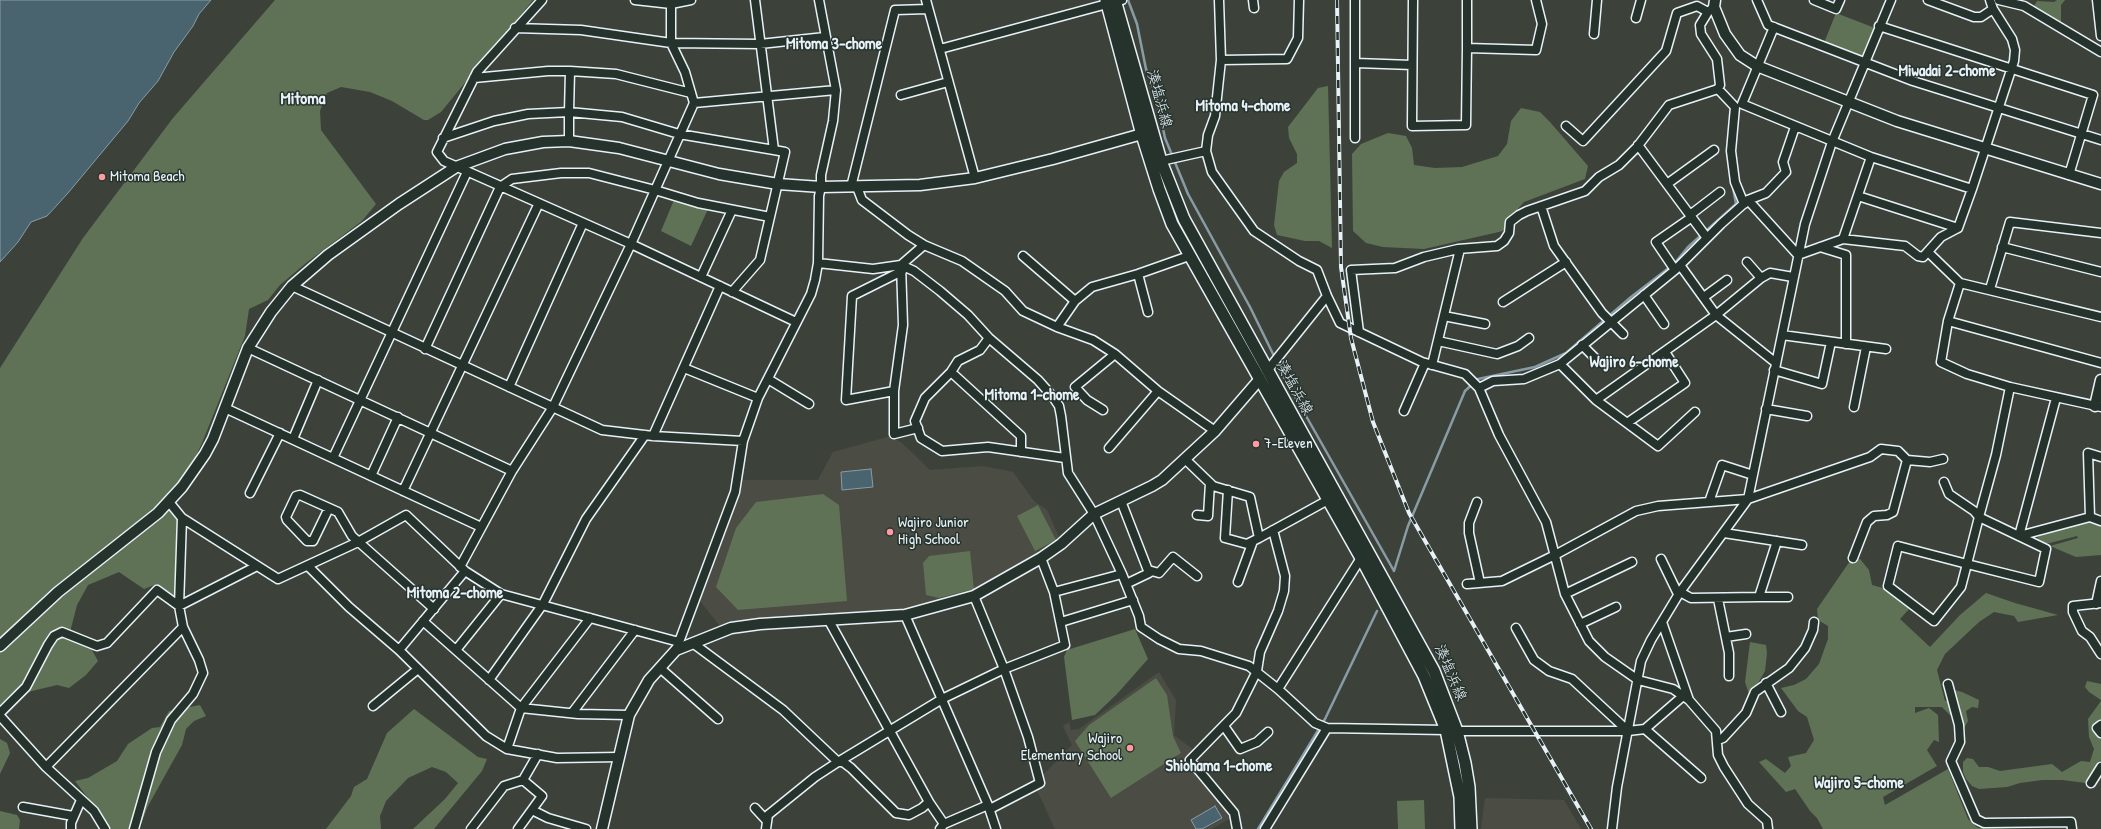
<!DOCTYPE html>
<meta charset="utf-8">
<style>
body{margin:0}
canvas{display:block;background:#3c423a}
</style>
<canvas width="2101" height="829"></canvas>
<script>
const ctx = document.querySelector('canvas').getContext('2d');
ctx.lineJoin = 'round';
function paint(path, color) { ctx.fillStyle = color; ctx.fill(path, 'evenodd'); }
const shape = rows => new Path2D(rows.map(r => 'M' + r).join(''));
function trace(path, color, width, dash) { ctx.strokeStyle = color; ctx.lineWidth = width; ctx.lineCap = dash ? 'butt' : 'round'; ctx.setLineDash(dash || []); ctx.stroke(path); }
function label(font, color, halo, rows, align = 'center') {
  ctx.font = font + ' "Patrick Hand","Klee One",sans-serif'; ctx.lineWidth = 3; ctx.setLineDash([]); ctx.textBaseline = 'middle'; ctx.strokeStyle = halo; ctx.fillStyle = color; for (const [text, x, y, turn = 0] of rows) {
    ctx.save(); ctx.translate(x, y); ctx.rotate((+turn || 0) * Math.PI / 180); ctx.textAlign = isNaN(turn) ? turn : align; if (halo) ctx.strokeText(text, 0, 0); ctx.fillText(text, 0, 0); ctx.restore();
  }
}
const built = shape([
 [891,436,902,443,930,470,983,466,1013,472,1034,501,1047,510,1059,537,1059,540,973,591,901,611,731,622,720,626,700,601,724,528,739,494,740,480,818,480,833,452],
 [1159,672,1176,700,1174,735,1195,751,1187,758,1232,817,1212,829,1055,829,1036,788,1044,783,1043,775,1072,745,1063,726,1069,722,1071,730,1079,729],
 [1485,798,1564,800,1581,829,1481,829]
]);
const green = shape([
 [275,0,533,0,441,112,428,120,424,120,392,101,370,92,341,87,327,93,320,111,321,130,376,204,362,221,306,263,280,285,268,300,249,309,245,336,202,443,172,509,178,521,174,599,157,584,144,589,119,572,88,585,77,605,70,632,87,641,98,661,86,675,69,688,57,685,11,696,0,707,0,368,83,238,173,118],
 [2057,0,2065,0,2061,5,2061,23,2033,8,2037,1,2054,2],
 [1836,13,1875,28,1863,59,1824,43],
 [1328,86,1332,248,1319,241,1305,241,1277,235,1274,225,1279,181,1284,172,1297,163,1297,154,1289,138,1288,127,1318,88],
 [1521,108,1540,112,1550,122,1588,166,1585,179,1524,202,1514,213,1503,231,1424,249,1383,247,1366,243,1353,231,1352,154,1361,144,1388,133,1406,136,1412,148,1414,165,1435,168,1462,167,1498,156,1507,144,1511,121],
 [674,200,708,209,691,246,661,231],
 [823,494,839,505,847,601,738,610,716,587,736,528,756,502],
 [1038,505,1056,540,1035,551,1017,516],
 [2090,519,2101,523,2101,555,2076,557,2050,546,2078,538,2077,536,2042,545,2036,541,2041,533],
 [970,551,974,589,939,598,926,595,923,563,929,556],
 [1860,559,1869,570,1872,585,1883,588,1910,608,1900,619,1930,647,1960,615,1986,593,2015,603,2058,615,2018,622,2014,616,1994,612,1979,622,1945,654,1937,670,1945,701,1950,700,1954,690,1962,692,1979,700,1978,708,1972,707,1966,711,1968,721,1960,735,1952,717,1942,707,1915,707,1915,713,1929,708,1938,715,1939,742,1934,740,1927,750,1937,766,1883,797,1885,805,1948,769,1968,819,1978,828,2011,829,1823,829,1817,818,1810,811,1795,789,1786,792,1759,762,1766,759,1785,773,1791,766,1788,757,1806,753,1814,740,1807,717,1798,711,1781,688,1794,685,1806,679,1819,664,1828,639,1828,626,1818,620,1817,609,1850,561],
 [1135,629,1148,659,1117,694,1095,715,1072,720,1064,657,1067,650],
 [1750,642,1766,645,1767,653,1765,671,1757,685,1749,694,1745,682],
 [1156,678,1167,695,1173,736,1181,753,1111,798,1075,741,1089,725],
 [2087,681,2101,684,2101,700,2089,692,2085,687],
 [2101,701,2101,721,2094,727,2101,738,2101,760,2086,783,2062,780,2042,780,2020,783,2007,787,1979,789,1972,786,1966,779,1963,772,1963,762,1967,758,1973,759,1979,767,1988,767,2000,771,2052,764,2062,772,2081,761,2090,762,2094,749,2089,737,2088,719],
 [200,705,206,716,194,721,186,729,182,745,148,806,139,829,108,829,103,818,75,781,88,778,117,761,128,744,152,728,160,727,169,711],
 [414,709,478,757,487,759,482,771,434,829,413,829,445,799,458,783,446,772,432,767,408,778,386,801,380,816,381,829,326,829,351,796,354,787,367,779,387,733],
 [0,739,7,743,10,753,0,774],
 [1424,800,1425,829,1398,829,1397,801],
 [0,811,17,815,20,820,19,829,0,829]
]);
const water = shape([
 [0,0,211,0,199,14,193,26,174,52,158,81,139,103,128,121,68,193,47,216,31,222,18,242,0,262,0,0],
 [871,469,873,487,842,490,841,472,871,469],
 [1215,806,1222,818,1202,829,1196,829,1191,820,1215,806]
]);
const stream = shape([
 [1128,0,1137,24,1146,69,1156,95,1165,138,1188,194,1250,307,1275,358],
 [1674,264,1688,247,1736,204,1732,182],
 [1276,363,1394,571],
 [1394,571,1408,526,1465,391,1478,379,1535,367,1566,353,1631,297,1670,267],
 [1258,829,1325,719,1377,611]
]);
const minor = shape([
 [542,0,477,72,437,152,444,161,631,244,796,322],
 [635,0,671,4,691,0],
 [926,0,975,178],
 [1219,0,1221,60,1215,116,1208,135,1206,151,1212,172,1254,231,1299,261,1317,270,1327,296,1340,323,1422,362,1465,374,1479,388,1499,435,1546,522,1565,594,1589,641,1605,657,1638,680,1673,689,1689,700,1716,731,1718,755,1724,767,1748,804,1767,821,1768,829],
 [1253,0,1254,8],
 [1413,0,1412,126,1466,125,1467,48,1536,50,1542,24,1536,0],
 [1467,0,1467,48],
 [1757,0,1768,25,1913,81,2101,140],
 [1814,0,1836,9,1840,0],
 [1928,0,1974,17,1981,17,1993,9],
 [1999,0,2024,6,2101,52],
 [2097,0,2101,36],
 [1636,18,1641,0],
 [1879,26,2093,95,2069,175],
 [1774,27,1742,104,1871,157,1972,189],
 [515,28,581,30,671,43,760,44,825,37],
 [1594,34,1597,0],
 [940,49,1122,0],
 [1221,60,1287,59,1298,38,1299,0],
 [1356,63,1412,65],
 [570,71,569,112,622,117,679,134,774,150],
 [474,78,548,71,570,71,616,74,691,93],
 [1718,89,1735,107,1731,151,1735,182,1744,204],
 [901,95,948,82],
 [694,103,836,90],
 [1566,126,1583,141,1666,51,1677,13,1697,6,1708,12],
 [443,138,494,121,528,114,569,112,569,141],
 [1355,138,1355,0],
 [1638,145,1707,238],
 [1161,161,1206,151],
 [1667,184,1714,150],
 [851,187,895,10,928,9],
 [857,187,862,200,908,235,924,245,962,261,1005,291,1023,311,1057,327,1093,340,1115,354,1158,391,1215,431],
 [1858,196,1958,228],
 [1748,200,1798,255,1843,239,1905,246,1918,256,1923,257,1941,237,1958,228,1972,189,2014,61,2015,50,2012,39,1993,9,1990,0],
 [1541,206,1554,246,1602,313,1623,334],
 [1690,215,1720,192],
 [1843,239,1871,157],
 [1820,247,1846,255,1846,344],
 [2002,247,2101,272],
 [1929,253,1960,283,2101,317],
 [1023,256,1075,301],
 [1747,262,1761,278],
 [818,263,873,269,901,265,914,271,940,291,968,315,989,338,1038,380,1053,397,1059,406,1061,416,1068,473,1094,514,1122,574,1139,616,1141,627,1159,639,1179,649,1201,651,1249,666,1278,689,1315,723,1327,728,1446,730],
 [1680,265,1716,315,1776,363],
 [1675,270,1656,242,1692,217],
 [1138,274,1148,312],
 [701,277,732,210],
 [1960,283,1948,321,1941,362,1967,374,2010,387,2101,407],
 [292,286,602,430,653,436,743,441],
 [1990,289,2010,222,2101,233],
 [732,292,760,260,785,152,774,150,755,0],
 [1644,295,1664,324],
 [1704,297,1727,280],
 [1503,302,1566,262],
 [1444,316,1485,324],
 [1948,321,2101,363],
 [1057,327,1075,301,1092,287,1138,274,1189,256],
 [1359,332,1351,270,1395,268,1424,257,1458,249,1497,246,1504,241,1509,233,1510,222,1519,215,1527,211,1585,191,1599,177,1619,165,1637,147,1669,105,1718,89,1720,85,1717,59,1701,34,1700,25,1708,12,1714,7],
 [1782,335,1886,349],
 [989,338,980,350,958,361,951,372,925,398,915,421,921,438,942,451,988,447,1065,458],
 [1438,341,1497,354,1518,346,1529,338],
 [1582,345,1596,359],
 [248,348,512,471],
 [425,349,500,187,512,179,561,173,589,173,655,190,698,203,770,217],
 [1560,364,1596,400,1658,446,1695,412],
 [1432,365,1460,249],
 [684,368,758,398],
 [1774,370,1822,384,1831,342],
 [1267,371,1327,296],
 [951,372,1021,436,1021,452],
 [768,379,809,404],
 [509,387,583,223],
 [1479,388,1493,381,1524,379,1560,364,1675,270,1721,224,1748,200,1766,193,1786,172,1783,162,1795,127],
 [894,391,846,400,852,296,902,271],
 [1596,400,1716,315,1761,278,1770,273,1793,277],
 [1854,407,1866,347],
 [225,408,481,527],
 [1766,409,1807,416],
 [1103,410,1087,400,1075,387,1115,354],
 [1404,411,1425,363],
 [1627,423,1685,383,1665,352],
 [918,428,894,434,894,391,903,325,901,265,924,245],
 [653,436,720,286],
 [293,439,318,380],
 [1109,448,1158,391],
 [333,458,467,172],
 [1185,459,1213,486,1250,497,1259,538,1328,500],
 [1907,460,1930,462,1943,459],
 [371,476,398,417],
 [1944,482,1949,494,1974,511,1979,517,1967,564,1961,587,1934,621,1888,586,1898,546,1967,564,2039,582,2046,549,1979,517,1996,455,2010,387],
 [1228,490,1225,538,1247,544,1259,538],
 [403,491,539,203],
 [250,493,280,433],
 [1121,501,1149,573,1126,584],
 [169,502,182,518,278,579,358,542,406,515,465,571,501,594,679,642],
 [1477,502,1469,523,1469,533,1480,583],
 [1709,502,1722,465,1753,475],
 [329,508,313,541,307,541,287,520,286,517,296,496,300,495,329,508,338,512,352,536,434,609],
 [1197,515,1208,516,1210,483],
 [2090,517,2088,453,2101,457],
 [1724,533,1802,545],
 [2019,536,2056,398],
 [2019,536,2090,517,2101,521],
 [1661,559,1678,594],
 [308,566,349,607,399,650,486,736,507,749,557,758,619,757],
 [460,567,512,471,553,407,631,244,694,103,685,72,671,43,671,4],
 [1148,570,1159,573,1173,557,1197,576],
 [1238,582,1253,541],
 [1467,584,1502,581,1555,555,1636,511,1658,506,1748,499,1870,457,1881,449,1898,451,1907,460,1893,512,1887,515,1874,516,1867,522,1853,558],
 [1054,592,1122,574],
 [1680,592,1691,598,1759,597,1777,541],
 [1565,594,1632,562],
 [974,596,1004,669,1028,737,1040,783,990,809],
 [1759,597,1788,597],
 [1718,599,1729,653,1729,676],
 [2101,603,2073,606,2073,612,2082,631,2090,637,2101,654],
 [2096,604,2101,581],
 [905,615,988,805,996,829],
 [423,621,521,708,578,714,629,715],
 [1061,622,1133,600],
 [1662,622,1689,700],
 [1580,624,1616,607],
 [1516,628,1534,660,1549,671,1572,679,1628,731],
 [1726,637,1746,634],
 [694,644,783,710,838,762,843,762,851,768,896,813,909,815,922,808,929,802,828,619],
 [399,650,465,571],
 [456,650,501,594],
 [676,650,735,492,743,441,758,398,811,294,815,280,818,263,819,196,821,187,821,175,833,121,836,90,819,0],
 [660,668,718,719],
 [489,680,543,604,586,519,645,435],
 [1766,683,1781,712],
 [1948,684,1959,725,1960,742,1951,761,1976,819,1984,823,2071,822,2072,829],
 [1278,689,1361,558],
 [373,706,418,669],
 [0,713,26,687,48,645,54,636,62,632,97,646,107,643,157,590,179,606,257,566],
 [572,713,635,630],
 [0,716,46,767,94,811,105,829],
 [2101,725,2097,728,2101,733],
 [1224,726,1240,749,1257,742,1268,732],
 [1645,729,1701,778],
 [1457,731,1628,731,1645,729,1683,696],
 [1718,740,1723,738,1746,713,1755,692,1789,668,1805,648,1813,630,1814,622],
 [507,749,521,708,590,618],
 [46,767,183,627],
 [2091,783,2101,767],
 [929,802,944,824],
 [23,807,73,816],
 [755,808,767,821],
 [532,810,548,818,586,829],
 [71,829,71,823,81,800],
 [134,829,156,752,171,720,193,694,203,673,199,660,183,627,179,606,182,518],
 [471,829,504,786,523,780,538,754],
 [518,829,542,796,523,780],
 [766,829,768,815,815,777,838,762,942,699,1004,669,1065,645,1054,592,1041,558],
 [940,829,944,824,988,805],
 [1237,829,1234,813,1190,760,1236,713,1257,671,1260,652,1278,611,1284,591,1285,576,1273,530],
 [1265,829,1327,728],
 [1612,829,1617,787,1641,661,1651,640,1680,592,1748,499,1805,224,1832,142,1891,0]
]);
const tertiary = shape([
 [1715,0,1714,7,1725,34,1740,55,1757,66,1897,121,2101,184],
 [2095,406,2101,380],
 [0,646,58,592,158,513,182,487,205,454,213,439,248,348,271,312,292,286,328,255,399,204,456,167,505,149,543,142,569,141,619,148,719,174,778,184,821,187,920,185,975,178,1053,159,1149,132],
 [602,829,629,715,649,680,676,650,731,628,760,624,905,615,974,596,1041,558,1061,544,1094,514,1152,486,1162,480,1215,431,1259,380]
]);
const secondary = shape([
 [1106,0,1142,135,1159,189,1172,224,1361,558,1424,676,1446,730,1460,797,1461,829],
 [1115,0,1161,161,1184,219,1434,671,1457,731,1465,763,1469,787,1471,829]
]);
const rail = shape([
 [1337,0,1341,267,1351,338,1373,422,1409,513,1591,829]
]);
const markers = [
 [102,177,4,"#ff9aa2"],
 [1256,444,4,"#ff9aa2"],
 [890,532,4,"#ff9aa2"],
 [1130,748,4,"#ff9aa2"]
];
const streetNames = [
 ["湊塩浜線",1159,99,75],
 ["湊塩浜線",1294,388,61],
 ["湊塩浜線",1450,673,67]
];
const poiNames = [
 ["Mitoma Beach",110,177],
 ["7-Eleven",1264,444],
 ["Wajiro Junior",898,523],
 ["High School",898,540],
 ["Wajiro",1122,739,"right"],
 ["Elementary School",1122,756,"right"]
];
const neighbourhoodNames = [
 ["Mitoma 3-chome",834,45],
 ["Miwadai 2-chome",1947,72],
 ["Mitoma 4-chome",1243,107],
 ["Wajiro 6-chome",1634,363],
 ["Mitoma 1-chome",1032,396],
 ["Mitoma 2-chome",455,594],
 ["Shiohama 1-chome",1219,767],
 ["Wajiro 5-chome",1859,784]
];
const quarterNames = [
 ["Mitoma",303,99]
];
paint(built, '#4b4c43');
paint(green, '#5f7255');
paint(water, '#4a646f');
trace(water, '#899ca6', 1);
trace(stream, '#899ca6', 2.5);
trace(minor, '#e8f1f8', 11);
trace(tertiary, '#e8f1f8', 13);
trace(secondary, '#e8f1f8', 14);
trace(minor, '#26332d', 8);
trace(tertiary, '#26332d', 10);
trace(secondary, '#26332d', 11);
trace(rail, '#e8f1f8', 4);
trace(rail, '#26332d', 2.5, [8]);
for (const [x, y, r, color] of markers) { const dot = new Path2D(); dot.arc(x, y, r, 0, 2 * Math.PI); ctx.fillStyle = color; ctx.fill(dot); trace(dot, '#26332d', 1.5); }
label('15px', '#e8f1f8', '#26332d', streetNames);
label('15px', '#e8f1f8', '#26332d', poiNames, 'left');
label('bold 16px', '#e8f1f8', '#26332d', neighbourhoodNames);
label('bold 17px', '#e8f1f8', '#26332d', quarterNames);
</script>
